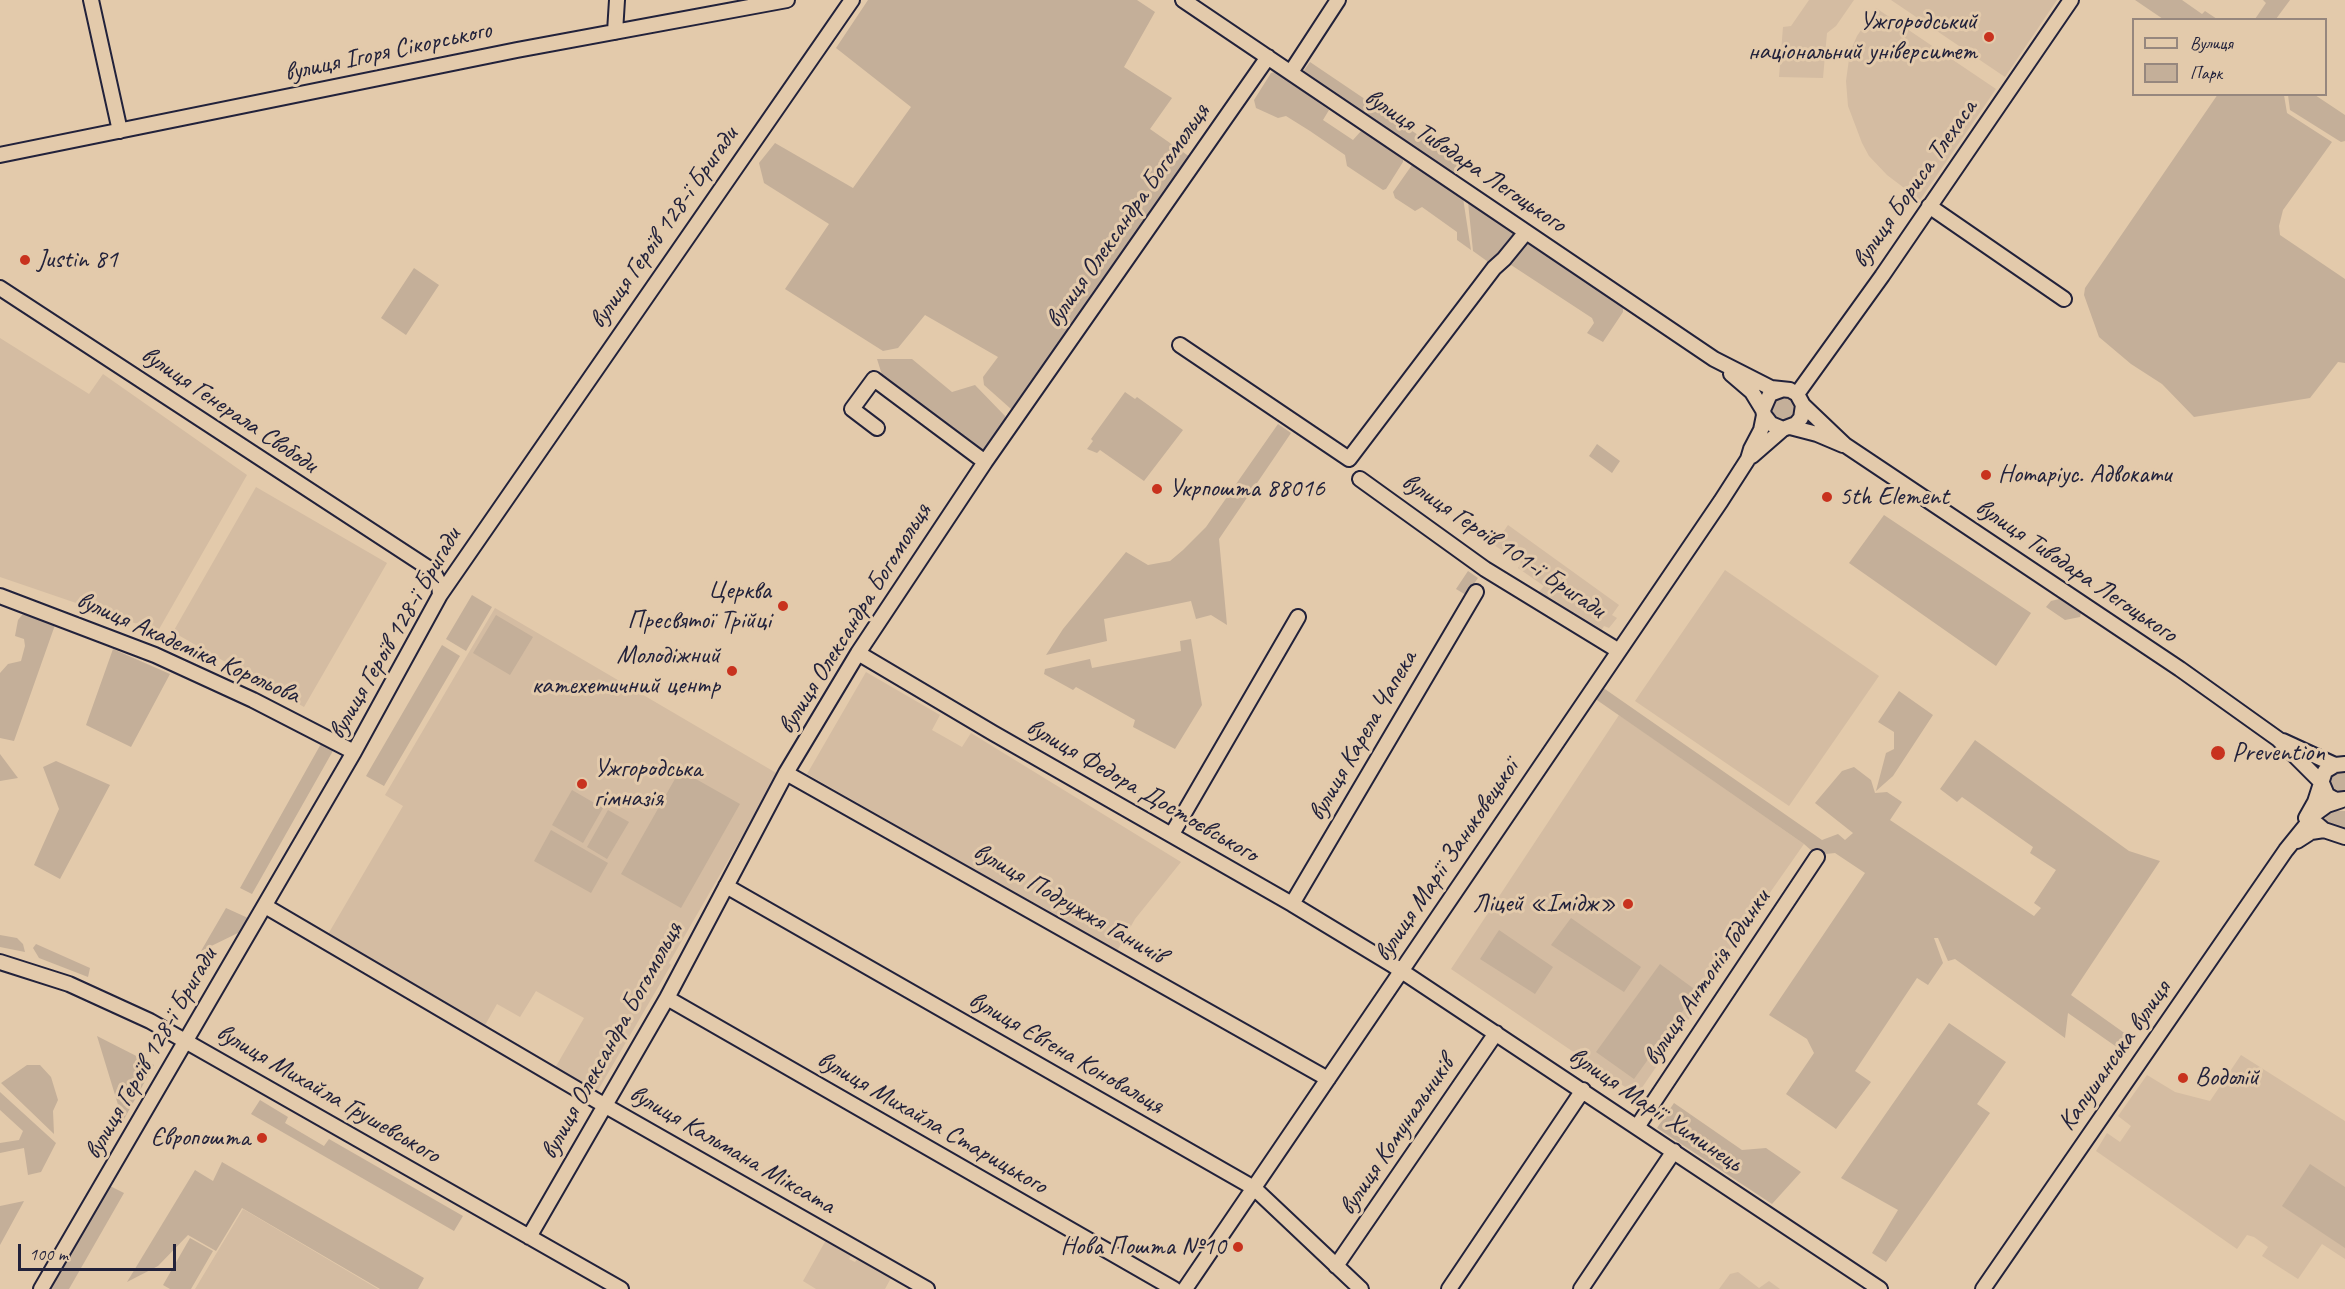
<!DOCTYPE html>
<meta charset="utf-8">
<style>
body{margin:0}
#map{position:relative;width:2345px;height:1289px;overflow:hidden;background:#e3caab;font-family:Caveat,sans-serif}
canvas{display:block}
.legend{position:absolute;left:2132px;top:18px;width:195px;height:78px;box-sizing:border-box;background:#e3caab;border:2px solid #96877e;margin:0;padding:8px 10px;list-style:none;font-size:18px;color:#22223b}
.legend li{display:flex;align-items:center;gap:12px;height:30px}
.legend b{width:30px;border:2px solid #96877e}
.scale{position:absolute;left:18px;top:1244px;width:158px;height:27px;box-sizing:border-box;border:3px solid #22223b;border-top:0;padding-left:8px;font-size:18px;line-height:21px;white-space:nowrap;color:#22223b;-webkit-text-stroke:4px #e3caab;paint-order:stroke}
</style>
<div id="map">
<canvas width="2345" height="1289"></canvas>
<ul class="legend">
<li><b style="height:8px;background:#e3caab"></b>Вулиця</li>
<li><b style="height:16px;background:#c4af99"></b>Парк</li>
</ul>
<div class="scale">100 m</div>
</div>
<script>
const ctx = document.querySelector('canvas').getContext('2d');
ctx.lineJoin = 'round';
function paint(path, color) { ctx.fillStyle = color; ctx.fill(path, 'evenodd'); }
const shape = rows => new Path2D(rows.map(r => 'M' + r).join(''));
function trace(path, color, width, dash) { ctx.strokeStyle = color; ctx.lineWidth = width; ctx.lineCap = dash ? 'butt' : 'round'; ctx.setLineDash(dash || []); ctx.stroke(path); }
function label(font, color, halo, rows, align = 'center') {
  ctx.font = font + ' Caveat,sans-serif'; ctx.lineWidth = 6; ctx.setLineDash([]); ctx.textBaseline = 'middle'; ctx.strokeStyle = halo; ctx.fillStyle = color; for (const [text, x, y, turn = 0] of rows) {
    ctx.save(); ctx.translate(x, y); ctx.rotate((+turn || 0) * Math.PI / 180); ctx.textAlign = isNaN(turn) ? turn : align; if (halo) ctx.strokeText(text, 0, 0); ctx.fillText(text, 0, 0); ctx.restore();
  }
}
const built = shape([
 [1809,0,1854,0,1836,26,1827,33,1823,78,1779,77,1783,27,1791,26],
 [1891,0,2057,0,2005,77],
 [1876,8,1996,89,1920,200,1887,175,1869,156,1862,143,1848,106,1846,81,1850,52,1857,36],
 [0,338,89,394,103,374,247,475,158,631,0,577],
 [256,487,387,563,304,707,173,632],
 [1508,525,1619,605,1612,615,1617,618,1609,628,1604,626,1601,631,1537,594,1544,586,1518,568,1521,563,1494,545],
 [1725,570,1879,676,1789,806,1635,701],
 [495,608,778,774,669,963,671,965,597,1092,555,1068,584,1018,536,991,520,1017,497,1004,484,1027,327,936,403,806,385,795],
 [866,672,940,715,932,730,962,747,971,733,1181,862,1135,919,1117,951,807,774],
 [1619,715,1804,844,1720,964,1718,976,1637,1095,1451,969],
 [2241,1055,2345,1121,2345,1259,2322,1244,2298,1279,2262,1256,2268,1247,2254,1237,2247,1235,2237,1249,2096,1151,2107,1133,2120,1142,2131,1126,2118,1116,2147,1075,2175,1092,2210,1101],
 [243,1209,378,1289,195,1289],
 [826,1240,852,1254,849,1259,855,1262,859,1257,892,1276,885,1289,816,1289,803,1281],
 [1738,1272,1759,1288,1769,1281,1780,1289,1719,1289,1730,1274]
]);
const green = shape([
 [868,0,1137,0,1155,12,1124,67,1172,98,1150,129,1190,157,1016,409,1011,409,984,385,983,377,998,357,925,315,898,348,883,351,785,289,829,224,764,183,759,163,775,143,853,188,911,107,836,48],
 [2135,0,2182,0,2202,14,2205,11,2217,19,2163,19],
 [2263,0,2290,0,2276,19,2255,19,2266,3],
 [1310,62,1461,164,1454,175,1302,73],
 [1275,72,1329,110,1323,120,1353,140,1361,131,1403,158,1403,162,1386,189,1383,190,1347,166,1345,155,1310,131,1286,116,1278,118,1256,108,1254,100,1271,73],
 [2218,94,2284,95,2287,113,2332,142,2283,210,2279,226,2280,235,2345,279,2345,363,2338,362,2310,398,2194,417,2162,384,2131,364,2099,337,2084,295,2085,288],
 [2288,95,2315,95,2345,115,2345,141,2341,142,2290,110],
 [1412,165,1463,198,1471,250,1457,240,1457,232,1422,207,1415,211,1395,198,1393,192],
 [1468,202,1515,233,1516,237,1491,264,1473,251],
 [1530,242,1623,305,1623,312,1603,342,1587,333,1594,323,1592,318,1508,263,1523,244],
 [414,268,439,285,406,335,381,318],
 [877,359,912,359,952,392,975,385,1005,416,1005,422,982,455,883,378],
 [1125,392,1135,399,1137,397,1183,430,1144,481,1100,450,1097,453,1087,449,1093,441,1091,439],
 '1770 409a13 13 0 1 1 26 0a13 13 0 1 1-26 0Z',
 [1278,424,1291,433,1219,539,1227,625,1211,615,1196,619,1191,601,1104,619,1107,641,1046,655,1063,629,1126,552,1148,565,1170,561,1183,550,1206,527],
 [1597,444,1620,461,1612,473,1589,456],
 [1884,515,2031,613,1996,666,1849,563],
 [1468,571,1478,578,1466,595,1456,589],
 [472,595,492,607,466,651,446,639],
 [2059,599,2081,613,2080,617,2065,620,2046,607,2051,601],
 [27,614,55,625,14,741,0,738,0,673,8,664,21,661,25,646,24,639,15,636,18,620,22,615],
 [496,615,533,637,510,675,473,653],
 [1191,639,1202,705,1175,749,1133,727,1135,720,1076,687,1073,690,1044,674,1045,669,1090,659,1092,668,1181,651,1180,641],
 [442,645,460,656,384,786,366,776],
 [113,649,170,674,131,747,86,725],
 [1602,687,1822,840,1838,834,1845,840,1853,833,1815,803,1842,771,1854,767,1871,780,1875,793,1887,792,1902,802,1890,820,2034,916,2041,908,2034,903,2056,870,2030,853,2033,847,1962,797,1957,802,1940,789,1975,740,2129,851,2160,861,2071,995,2130,1037,2121,1050,2068,1013,2065,1038,1955,959,1948,961,1938,938,1934,938,1943,963,1928,985,1917,978,1855,1071,1871,1082,1836,1129,1786,1094,1814,1053,1807,1039,1769,1015,1865,873,1835,853,1826,854,1822,860,1804,844,1594,698],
 [1899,691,1933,715,1893,776,1876,791,1886,753,1894,749,1894,732,1878,722],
 [322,742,334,749,252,894,240,888],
 [0,754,18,778,0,781],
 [56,761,110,785,60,879,34,865,59,809,43,767],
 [2345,768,2345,795,2333,795,2326,778,2328,774],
 [680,770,740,804,681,908,621,874],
 [572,790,603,808,583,843,552,825],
 [608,810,629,822,607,859,587,847],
 [2334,811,2345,811,2345,831,2328,824,2325,819,2328,813],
 [551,830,608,863,591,893,534,861],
 [226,908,248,918,242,931,201,951],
 [1571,918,1641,967,1624,992,1551,945],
 [1499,930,1553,967,1535,994,1480,959],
 [0,935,17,938,23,944,25,952,0,947],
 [36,944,90,968,88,977,39,958,33,948],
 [1660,964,1697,991,1634,1079,1596,1052],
 [1949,1023,2006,1062,1977,1104,1990,1113,1886,1262,1872,1253,1898,1210,1841,1178],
 [97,1036,154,1065,123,1121],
 [27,1065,40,1065,51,1077,58,1100,53,1111,54,1134,1,1083],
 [0,1092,56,1143,41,1172,28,1175,24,1148,0,1153,0,1143,19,1140,23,1131,0,1110],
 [260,1100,288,1117,285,1123,324,1146,329,1139,463,1216,454,1231,251,1114],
 [1674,1103,1742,1150,1766,1148,1801,1172,1772,1204,1657,1128],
 [222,1162,424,1278,418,1289,380,1289,242,1208,216,1251,188,1235,158,1266,127,1282,195,1170,213,1181],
 [2310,1164,2345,1187,2345,1248,2282,1206],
 [106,1184,124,1193,69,1289,45,1289],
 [24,1201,23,1203,0,1245,0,1206],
 [190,1238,213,1251,191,1289,170,1289,163,1285]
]);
const minor = shape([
 [91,0,120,131],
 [1183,0,1714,359,1771,388,1790,390,1797,394,1803,405,1801,418,1796,424,1783,429,1771,424,1764,415,1763,410,1770,394,1781,390],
 [615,32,617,0],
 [1291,72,1338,0],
 [0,155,517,50,787,0],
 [1929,206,2064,299],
 [0,288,433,571,439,583,440,595],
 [1180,345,1349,459,1494,268,1504,259,1526,232],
 [1731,374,1752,392,1763,410],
 [1797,394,1882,276,2071,0],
 [1803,405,1845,445,2180,669,2278,739,2322,783,2327,795,2336,800,2345,799],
 [1790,427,1817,434,1843,445],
 [877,428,852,409,874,379,985,462],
 [1752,456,1783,429],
 [1360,479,1485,569,1619,651],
 [0,596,155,655,253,700,354,752],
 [858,653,993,733,1292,904,1391,964,1880,1289],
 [2283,741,2335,765],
 [786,773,1328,1079],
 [2306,818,2315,802,2325,771,2335,765,2345,764],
 [2317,824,2324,830,2345,837],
 [1172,834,1298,617],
 [2297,841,2311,832,2324,830],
 [726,886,1254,1188,1361,1289],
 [1292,904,1476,592],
 [265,906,604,1105,927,1289],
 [0,962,69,984,150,1021,621,1289],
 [667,998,1174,1289],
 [1637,1127,1817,857],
 [529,1237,667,998,786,773,858,653,985,462,1268,57],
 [1336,1266,1496,1033],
 [41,1289,354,752,440,595,852,0],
 [1185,1289,1721,501,1748,459,1751,449,1761,430,1764,415],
 [1449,1289,1583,1090],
 [1581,1289,1674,1151],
 [1983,1289,2286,850,2316,813,2327,805,2342,800]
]);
const markers = [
 [1989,37,6,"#c8321e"],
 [25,260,6,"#c8321e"],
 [1986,475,6,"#c8321e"],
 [1157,489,6,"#c8321e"],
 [1827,497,6,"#c8321e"],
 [783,606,6,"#c8321e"],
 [732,671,6,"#c8321e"],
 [2218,753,8,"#c8321e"],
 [582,784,6,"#c8321e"],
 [1628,904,6,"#c8321e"],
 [2183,1078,6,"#c8321e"],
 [262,1138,6,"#c8321e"],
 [1238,1247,6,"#c8321e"]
];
const poiNames = [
 ["Ужгородський",1977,22,"right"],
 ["національний університет",1977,52,"right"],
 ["Justin 81",37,260],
 ["Нотаріус. Адвокати",1998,475],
 ["Укрпошта 88016",1169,489],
 ["5th Element",1839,497],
 ["Церква",771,591,"right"],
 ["Пресвятої Трійці",771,621,"right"],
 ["Молодіжний",720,656,"right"],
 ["катехетичний центр",720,686,"right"],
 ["Prevention",2232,753],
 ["Ужгородська",594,769],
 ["гімназія",594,799],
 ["Ліцей «Імідж»",1616,904,"right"],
 ["Водолій",2195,1078],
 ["Європошта",250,1138,"right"],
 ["Нова Пошта №10",1226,1247,"right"]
];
const streetNames = [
 ["вулиця Ігоря Сікорського",388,52,-12],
 ["вулиця Тиводара Легоцького",1465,161,34],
 ["вулиця Бориса Тлехаса",1915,184,-55],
 ["вулиця Олександра Богомольця",1128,216,-55],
 ["вулиця Героїв 128-ї Бригади",664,228,-55],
 ["вулиця Генерала Свободи",229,410,34],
 ["вулиця Героїв 101-ї Бригади",1503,546,34],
 ["вулиця Тиводара Легоцького",2076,571,34],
 ["вулиця Олександра Богомольця",855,619,-58],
 ["вулиця Героїв 128-ї Бригади",395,634,-60],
 ["вулиця Академіка Корольова",188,648,24],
 ["вулиця Карела Чапека",1363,736,-60],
 ["вулиця Федора Достоєвського",1142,791,30],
 ["вулиця Марії Заньковецької",1447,861,-56],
 ["вулиця Подружжя Ганичів",1069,904,30],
 ["вулиця Антонія Годинки",1707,978,-56],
 ["вулиця Олександра Богомольця",612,1041,-61],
 ["вулиця Євгена Коновальця",1066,1053,30],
 ["вулиця Героїв 128-ї Бригади",151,1054,-60],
 ["Капушанська вулиця",2115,1056,-55],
 ["вулиця Михайла Грушевського",328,1094,30],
 ["вулиця Марії Химинець",1655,1110,34],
 ["вулиця Михайла Старицького",932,1123,30],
 ["вулиця Комунальників",1397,1136,-56],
 ["вулиця Кальмана Міксата",732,1150,30]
];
paint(built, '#d4bca2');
paint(green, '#c4af99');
trace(minor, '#22223b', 18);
trace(minor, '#e3caab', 14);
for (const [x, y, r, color] of markers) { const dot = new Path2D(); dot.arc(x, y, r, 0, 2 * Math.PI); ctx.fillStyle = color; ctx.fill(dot); trace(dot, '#e3caab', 2); }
label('26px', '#22223b', '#e3caab', poiNames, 'left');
label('26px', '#22223b', '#e3caab', streetNames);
</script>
